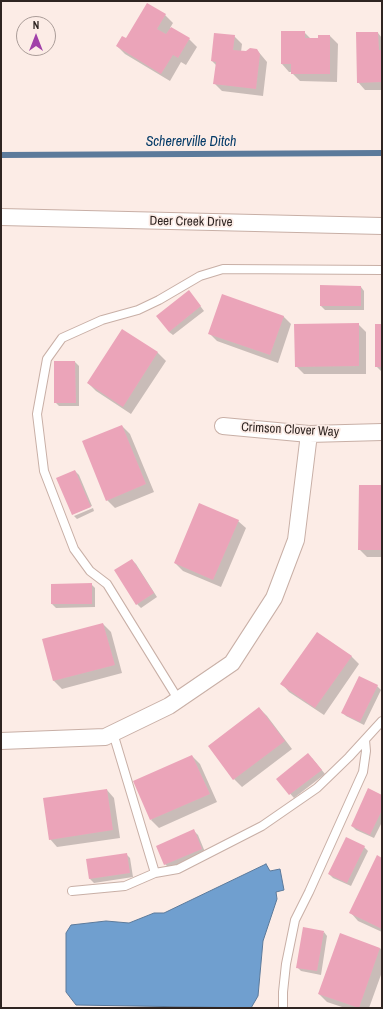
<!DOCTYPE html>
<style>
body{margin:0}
#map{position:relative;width:383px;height:1009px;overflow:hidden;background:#fcece6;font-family:"Archivo Narrow",sans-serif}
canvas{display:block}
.frame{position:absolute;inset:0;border:2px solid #2f2522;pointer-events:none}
.north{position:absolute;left:16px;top:16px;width:40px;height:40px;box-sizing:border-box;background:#fcece6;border:1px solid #aa9c98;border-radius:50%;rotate:0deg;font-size:11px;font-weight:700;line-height:16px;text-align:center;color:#2f2522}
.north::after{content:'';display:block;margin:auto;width:14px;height:18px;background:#a141a9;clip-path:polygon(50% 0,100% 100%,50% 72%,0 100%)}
</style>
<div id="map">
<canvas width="383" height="1009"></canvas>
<div class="frame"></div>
<div class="north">N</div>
</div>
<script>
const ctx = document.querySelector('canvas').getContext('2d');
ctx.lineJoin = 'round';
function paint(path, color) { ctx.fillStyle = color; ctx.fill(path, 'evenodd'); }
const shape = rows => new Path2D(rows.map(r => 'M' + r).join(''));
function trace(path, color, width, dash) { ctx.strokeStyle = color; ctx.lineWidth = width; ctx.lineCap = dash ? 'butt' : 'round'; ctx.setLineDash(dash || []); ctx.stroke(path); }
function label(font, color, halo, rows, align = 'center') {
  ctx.font = font + ' "Archivo Narrow",sans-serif'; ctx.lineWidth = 3.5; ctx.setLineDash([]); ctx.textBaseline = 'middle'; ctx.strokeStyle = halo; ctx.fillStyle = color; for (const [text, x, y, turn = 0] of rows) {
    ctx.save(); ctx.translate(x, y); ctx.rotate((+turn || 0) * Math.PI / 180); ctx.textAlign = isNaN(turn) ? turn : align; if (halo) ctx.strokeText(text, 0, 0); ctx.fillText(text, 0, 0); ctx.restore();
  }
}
const water = shape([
 [266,864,270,871,280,869,284,890,276,892,277,899,263,941,258,996,251,1008,76,1005,66,992,66,933,71,925,106,921,129,923,154,913,164,913,266,864]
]);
const shadow = shape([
 [148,5,165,15,173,23,170,28,189,39,197,47,186,65,181,62,170,81,125,54,117,46,126,39],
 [304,32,311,39,319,39,330,36,338,44,337,82,300,81,292,73,292,72,289,72,282,64],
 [378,33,382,38,382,90,365,90,358,82],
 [234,36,242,44,241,52,257,50,267,62,263,96,222,91,215,84,217,66,212,61],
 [361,287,364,291,364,310,325,310,321,306],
 [192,295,204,311,173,335,169,332],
 [283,316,291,324,278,363,217,341,209,333],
 [358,324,366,332,366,374,304,374,296,366],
 [382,325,382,372,376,366],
 [122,330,158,353,166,361,131,414,96,391,88,383],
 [75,362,79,366,79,406,59,406,55,402],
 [122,426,130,434,154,492,115,508,107,500],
 [75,471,79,475,92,506,73,514,73,515,57,479],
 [382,486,382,557,367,557,359,549],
 [93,508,94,511,77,519,74,516],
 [238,521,246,528,221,587,183,571,175,563],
 [132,560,136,564,157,597,141,608,137,604],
 [91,584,95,588,95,607,56,608,52,604],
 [103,624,111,632,122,673,62,689,54,681,43,640],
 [351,656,359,664,324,715,289,692,282,684],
 [377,686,381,690,364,725,346,716,342,712],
 [259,708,267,716,292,749,242,787,234,779,209,746],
 [192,756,200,764,217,802,159,828,151,820],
 [312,758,325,774,294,798,277,779],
 [107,790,114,798,120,838,57,847,50,839],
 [382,796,382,822,374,838,356,830,352,826],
 [194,831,198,835,205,852,169,868,165,864],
 [364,847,368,851,351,886,333,878,329,874],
 [126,854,130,858,133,877,94,883,90,879,88,860],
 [382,859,382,932,358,921,351,913],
 [324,932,327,936,321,975,301,971,297,967],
 [380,948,382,951,382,972,369,1008,345,1008,327,1002,319,994]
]);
const stream = shape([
 [1,155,382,153]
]);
const building = shape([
 [147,3,166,14,157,29,166,34,171,27,190,38,178,58,173,55,161,74,116,46,122,36,126,38],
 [281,31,305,31,305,38,318,38,318,35,330,35,330,74,291,74,291,64,281,64],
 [356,32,378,32,379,50,382,50,382,82,357,83],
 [214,33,235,35,233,50,246,51,250,48,257,49,260,54,256,89,213,84,216,62,211,61],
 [320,285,361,286,361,306,320,306],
 [189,290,201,306,169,332,156,316],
 [222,294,284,316,270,355,208,334],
 [359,323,359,366,295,367,294,324],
 [375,324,382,324,382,367,375,367],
 [122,329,158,352,123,407,87,383],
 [54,361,75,361,76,403,54,403],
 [122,425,146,484,106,501,82,441],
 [75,470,91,507,72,515,56,478],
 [359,485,382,485,382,550,358,550],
 [199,503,239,520,213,580,174,563],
 [132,559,154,593,136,605,114,570],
 [92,583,92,604,51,604,51,584],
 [103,623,115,665,53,681,42,639],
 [317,632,352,656,315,708,280,684],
 [359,676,378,685,360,722,341,713],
 [259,707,285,741,233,780,208,746],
 [308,753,322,770,289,795,276,779],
 [192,755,210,794,150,820,133,781],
 [368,788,382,795,382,810,370,835,351,826],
 [107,789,113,830,49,840,43,798],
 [194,829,202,849,164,865,156,846],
 [346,837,365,846,347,883,328,874],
 [127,853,130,873,89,879,86,859],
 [377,855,382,858,382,929,349,913],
 [303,927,324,931,317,971,296,968],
 [340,933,380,948,359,1008,318,994]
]);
const service = shape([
 [178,699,107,584,90,571,74,549,44,471,37,414,47,359,62,338,102,320,138,310,159,300,200,276,223,269,382,270],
 [113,733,155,873],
 [72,891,125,886,155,873,178,869,262,826,317,788,349,757,382,721],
 [283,1008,283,992,286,964,295,920,309,892,363,772,366,751,365,740]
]);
const minor = shape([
 [1,217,382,226],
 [223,426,309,434,382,432],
 [1,741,105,737,169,706,232,663,274,598,296,540,309,434]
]);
const streetNames = [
 ["Deer Creek Drive",191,222,1],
 ["Crimson Clover Way",290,430,3]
];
const waterNames = [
 ["Schererville Ditch",191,142]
];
paint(water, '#709fcf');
trace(water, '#5c7a9b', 1);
paint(shadow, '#0003');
trace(stream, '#5c7a9b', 6);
paint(building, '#eba4b9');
trace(service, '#c8afa6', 10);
trace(minor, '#c8afa6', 18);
trace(service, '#fff', 8);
trace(minor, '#fff', 16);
label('13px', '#2f2522', '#fcece6', streetNames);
label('italic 14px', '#053b68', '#fcece6', waterNames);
</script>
